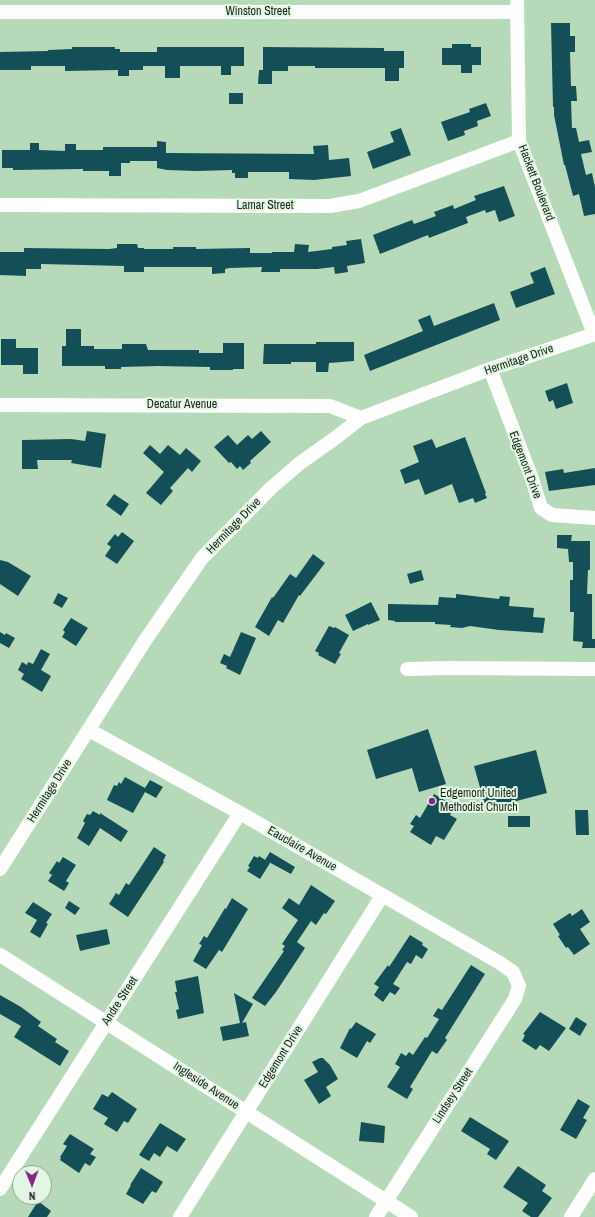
<!DOCTYPE html>
<style>
body{margin:0}
#map{position:relative;width:595px;height:1217px;overflow:hidden;background:#b6dab9;font-family:"Archivo Narrow",sans-serif}
canvas{display:block}
.north{position:absolute;left:12px;top:1165px;width:40px;height:40px;box-sizing:border-box;background:#e3f6e4;border:1px solid #92a393;border-radius:50%;rotate:179deg;font-size:11px;font-weight:700;line-height:16px;text-align:center;color:#19261a}
.north::after{content:'';display:block;margin:auto;width:14px;height:18px;background:#88238b;clip-path:polygon(50% 0,100% 100%,50% 72%,0 100%)}
</style>
<div id="map">
<canvas width="595" height="1217"></canvas>
<div class="north">N</div>
</div>
<script>
const ctx = document.querySelector('canvas').getContext('2d');
ctx.lineJoin = 'round';
function paint(path, color) { ctx.fillStyle = color; ctx.fill(path, 'evenodd'); }
const shape = rows => new Path2D(rows.map(r => 'M' + r).join(''));
function trace(path, color, width, dash) { ctx.strokeStyle = color; ctx.lineWidth = width; ctx.lineCap = dash ? 'butt' : 'round'; ctx.setLineDash(dash || []); ctx.stroke(path); }
function label(font, color, halo, rows, align = 'center') {
  ctx.font = font + ' "Archivo Narrow",sans-serif'; ctx.lineWidth = 4; ctx.setLineDash([]); ctx.textBaseline = 'middle'; ctx.strokeStyle = halo; ctx.fillStyle = color; for (const [text, x, y, turn = 0] of rows) {
    ctx.save(); ctx.translate(x, y); ctx.rotate((+turn || 0) * Math.PI / 180); ctx.textAlign = isNaN(turn) ? turn : align; if (halo) ctx.strokeText(text, 0, 0); ctx.fillText(text, 0, 0); ctx.restore();
  }
}
const building = shape([
 [551,23,570,23,570,36,575,36,575,52,570,52,571,86,576,86,577,101,571,101,572,128,576,128,579,142,589,140,592,152,581,154,586,175,592,173,595,187,595,214,584,216,579,194,573,196,565,165,564,165,554,115,554,107,553,107],
 [452,44,471,44,471,47,481,47,481,65,472,65,472,73,461,73,461,65,442,65,442,48,452,48],
 [72,47,115,47,115,49,120,49,120,52,157,52,157,47,244,47,244,66,231,66,231,75,221,75,221,66,180,66,180,78,165,78,165,66,143,66,143,70,129,70,129,76,118,76,118,70,65,71,65,66,31,66,31,70,0,70,0,52,48,51,48,50,72,49],
 [263,47,384,48,384,51,404,51,404,68,399,68,399,81,385,81,385,68,315,68,315,66,288,66,288,71,272,71,272,84,258,84,259,70,263,70],
 [229,93,243,93,243,104,229,104],
 [486,103,491,116,477,121,478,126,464,131,465,135,448,141,441,122,470,112,469,109],
 [401,128,411,155,373,169,367,152,394,142,390,132],
 [157,141,166,142,166,153,314,154,313,146,328,145,329,160,349,158,351,176,314,180,289,179,289,172,248,172,248,178,235,178,235,173,232,173,232,170,196,171,167,170,157,168,157,161,130,161,130,163,121,163,121,176,109,176,109,171,83,171,83,169,13,170,13,168,2,168,2,150,30,150,30,143,39,143,39,150,65,151,65,144,76,144,76,150,103,150,103,147,157,147],
 [504,186,515,216,499,222,495,210,486,213,485,210,466,217,468,223,429,238,428,235,380,254,373,235,412,220,414,224,436,216,434,212,453,205,454,209,476,200,474,196],
 [361,239,365,263,347,266,348,272,335,274,334,267,317,269,280,269,280,272,261,272,262,267,229,268,225,269,225,273,212,274,212,267,144,267,144,272,124,272,124,266,41,264,41,269,26,269,26,276,0,275,0,252,24,252,24,248,109,249,117,248,117,244,137,244,138,248,144,248,144,249,173,249,173,247,196,247,196,249,250,248,250,253,272,253,272,252,294,252,295,244,309,245,308,252,332,249,332,247,347,245,346,241],
 [545,267,555,294,516,308,510,292,534,283,530,273],
 [494,303,500,320,370,371,364,355,423,331,418,320,430,315,434,326],
 [66,329,81,329,81,346,94,346,94,349,122,349,122,344,146,344,148,350,199,350,199,353,223,353,223,343,244,343,244,369,233,369,233,370,210,370,210,367,158,366,121,367,121,369,105,369,105,366,62,366,62,346,66,346],
 [1,339,16,339,16,348,38,348,38,374,23,374,23,365,1,365],
 [316,342,354,342,354,361,329,363,328,372,316,372,316,362,291,362,291,364,263,364,264,344,316,344],
 [567,383,573,403,556,409,553,400,549,402,545,391],
 [87,431,106,434,101,468,71,463,72,460,37,460,38,469,22,469,22,440,71,439,85,441],
 [261,431,271,442,250,461,251,463,243,470,240,466,237,469,231,462,229,463,214,447,228,435,237,445,248,435,252,439],
 [465,437,486,493,485,494,487,498,475,503,473,498,459,503,452,484,425,495,419,479,405,484,400,470,419,462,413,446,432,439,436,448],
 [150,445,160,454,168,445,180,455,186,448,201,461,192,472,188,468,170,488,173,491,161,505,146,493,164,472,143,453],
 [595,468,595,485,549,491,545,472,563,469,564,473],
 [114,494,129,504,121,516,106,505],
 [122,532,134,541,117,564,105,556,111,547,107,544,115,534,118,537],
 [557,535,572,535,571,541,590,541,590,570,588,570,587,594,592,594,592,639,595,639,595,648,582,648,583,642,573,641,574,612,570,612,570,580,573,580,573,562,569,562,568,549,557,548],
 [313,554,325,563,300,596,299,595,283,623,278,620,269,636,255,627,272,597,273,598,290,574,296,578],
 [0,560,8,562,31,576,18,596,0,584],
 [421,570,424,580,410,584,407,574],
 [58,593,68,598,62,608,53,603],
 [456,594,499,599,500,596,510,597,509,606,534,608,533,617,545,618,543,633,499,630,470,626,462,628,450,627,451,625,435,624,435,622,395,622,395,621,388,620,388,604,438,605,439,597,456,598],
 [371,602,380,620,368,625,368,624,353,631,345,615],
 [71,618,88,628,76,646,62,637,65,632,63,630],
 [329,626,334,628,335,627,349,635,339,653,341,654,335,664,318,655,319,653,315,651],
 [0,632,5,635,6,633,15,638,9,648,0,643],
 [241,632,256,638,240,675,226,668,227,666,220,663,224,654,230,657],
 [41,649,50,654,41,670,51,676,42,692,21,679,24,674,18,670,22,662,27,665,28,662,33,664],
 [428,729,446,784,419,792,412,768,376,779,367,750],
 [536,750,547,793,486,809,474,766],
 [125,777,145,788,150,780,163,787,156,798,145,792,133,813,107,800,114,785,117,786,119,782,121,784],
 [434,794,453,805,449,810,452,811,450,815,457,819,444,840,436,836,431,845,410,832,414,826,410,824,416,815,420,818],
 [575,810,588,810,589,835,576,835],
 [93,811,100,815,100,813,128,831,121,842,100,828,89,846,77,838,85,823,83,821,87,814,90,815],
 [508,816,530,816,530,827,508,827],
 [154,847,166,855,163,861,164,862,128,917,109,904,116,893,119,895,126,883,129,885],
 [270,852,295,867,291,874,265,860],
 [254,856,258,858,259,856,270,863,260,879,247,871,250,867,248,866],
 [63,857,76,865,66,881,69,883,64,891,48,881,52,875,49,873,57,861,59,863],
 [311,885,335,901,326,914,324,913,316,925,311,921,297,942,305,948,276,992,265,1006,252,998,284,951,282,950,285,946,282,944,298,920,282,908,289,898,299,905],
 [232,898,248,909,222,952,219,950,206,969,193,961,202,945,199,944,204,936,207,938,225,908,226,909],
 [69,901,80,908,75,915,65,908],
 [33,902,52,914,46,923,48,924,40,938,30,932,37,920,25,913],
 [582,909,590,922,580,929,590,944,574,955,568,947,566,948,558,936,560,935,553,924,570,913,572,916],
 [107,929,110,944,80,951,76,935],
 [410,935,423,943,422,945,428,949,422,959,416,955,411,964,407,962,393,984,400,988,395,995,390,992,383,1002,374,995,379,987,374,984,388,965,389,967],
 [471,965,485,974,445,1038,447,1040,437,1054,432,1051,410,1087,413,1089,407,1099,387,1087,400,1067,395,1064,401,1053,406,1056,409,1052,413,1055,425,1037,427,1038,439,1019,433,1016,438,1008,442,1010],
 [198,976,204,1013,178,1019,176,1010,179,1009,175,992,177,992,175,981],
 [234,993,253,1004,242,1023,246,1022,249,1036,223,1041,220,1027,240,1023],
 [0,995,21,1007,41,1022,38,1026,57,1039,55,1042,69,1051,60,1066,14,1037,21,1026,0,1014],
 [540,1012,566,1028,549,1051,540,1045,536,1050,522,1041,525,1035,523,1034],
 [576,1017,587,1024,580,1036,569,1029],
 [356,1022,376,1034,370,1043,367,1041,357,1058,340,1048,350,1028,351,1029],
 [320,1058,323,1058,330,1065,338,1079,326,1087,331,1096,319,1104,304,1080,318,1072,312,1062],
 [112,1092,137,1109,128,1123,124,1121,117,1132,104,1124,108,1118,93,1109,102,1094,108,1097],
 [578,1099,590,1106,583,1118,587,1120,576,1139,560,1130],
 [470,1117,509,1141,496,1160,487,1154,490,1149,461,1131],
 [361,1122,385,1126,384,1143,359,1141],
 [160,1123,186,1139,177,1152,167,1146,160,1157,154,1153,149,1161,139,1155],
 [70,1134,94,1149,90,1154,96,1157,90,1166,85,1163,79,1173,60,1160,61,1158,60,1157,67,1146,63,1144],
 [518,1166,546,1185,542,1191,552,1198,538,1217,531,1217,522,1211,528,1203,503,1187],
 [141,1168,163,1182,156,1193,152,1191,143,1204,126,1194,131,1185,130,1185],
 [38,1201,51,1211,47,1217,28,1217]
]);
const minor = shape([
 [517,0,519,141,594,334],
 [0,12,517,12],
 [0,205,330,206,359,201,519,141],
 [490,369,532,479,541,508,552,515,595,518],
 [0,405,330,406,361,418],
 [407,669,448,668,595,669],
 [89,730,240,813,500,963,513,972,519,986,515,999,376,1217],
 [0,869,146,639,202,558,271,488,300,463,334,439,361,418,490,369,595,334],
 [0,955,411,1217],
 [0,1189,240,813],
 [180,1217,382,896],
 [571,1217,595,1179]
]);
const markers = [
 [432,801,4,"#88238b"]
];
const streetNames = [
 ["Winston Street",258,12],
 ["Hackett Boulevard",536,183,69],
 ["Lamar Street",265,206],
 ["Hermitage Drive",519,360,-19],
 ["Decatur Avenue",182,405],
 ["Edgemont Drive",525,465,69],
 ["Hermitage Drive",234,526,-46],
 ["Hermitage Drive",50,791,-58],
 ["Eauclaire Avenue",302,849,30],
 ["Andre Street",120,1001,-57],
 ["Edgemont Drive",281,1057,-58],
 ["Ingleside Avenue",206,1086,33],
 ["Lindsey Street",453,1096,-57]
];
const poiNames = [
 ["Edgemont United",440,794],
 ["Methodist Church",440,808]
];
paint(building, '#144f57');
trace(minor, '#fff', 14);
for (const [x, y, r, color] of markers) { const dot = new Path2D(); dot.arc(x, y, r, 0, 2 * Math.PI); ctx.fillStyle = color; ctx.fill(dot); trace(dot, '#e3f6e4', 1.5); }
label('12px', '#19261a', '#e3f6e4', streetNames);
label('12px', '#19261a', '#e3f6e4', poiNames, 'left');
</script>
